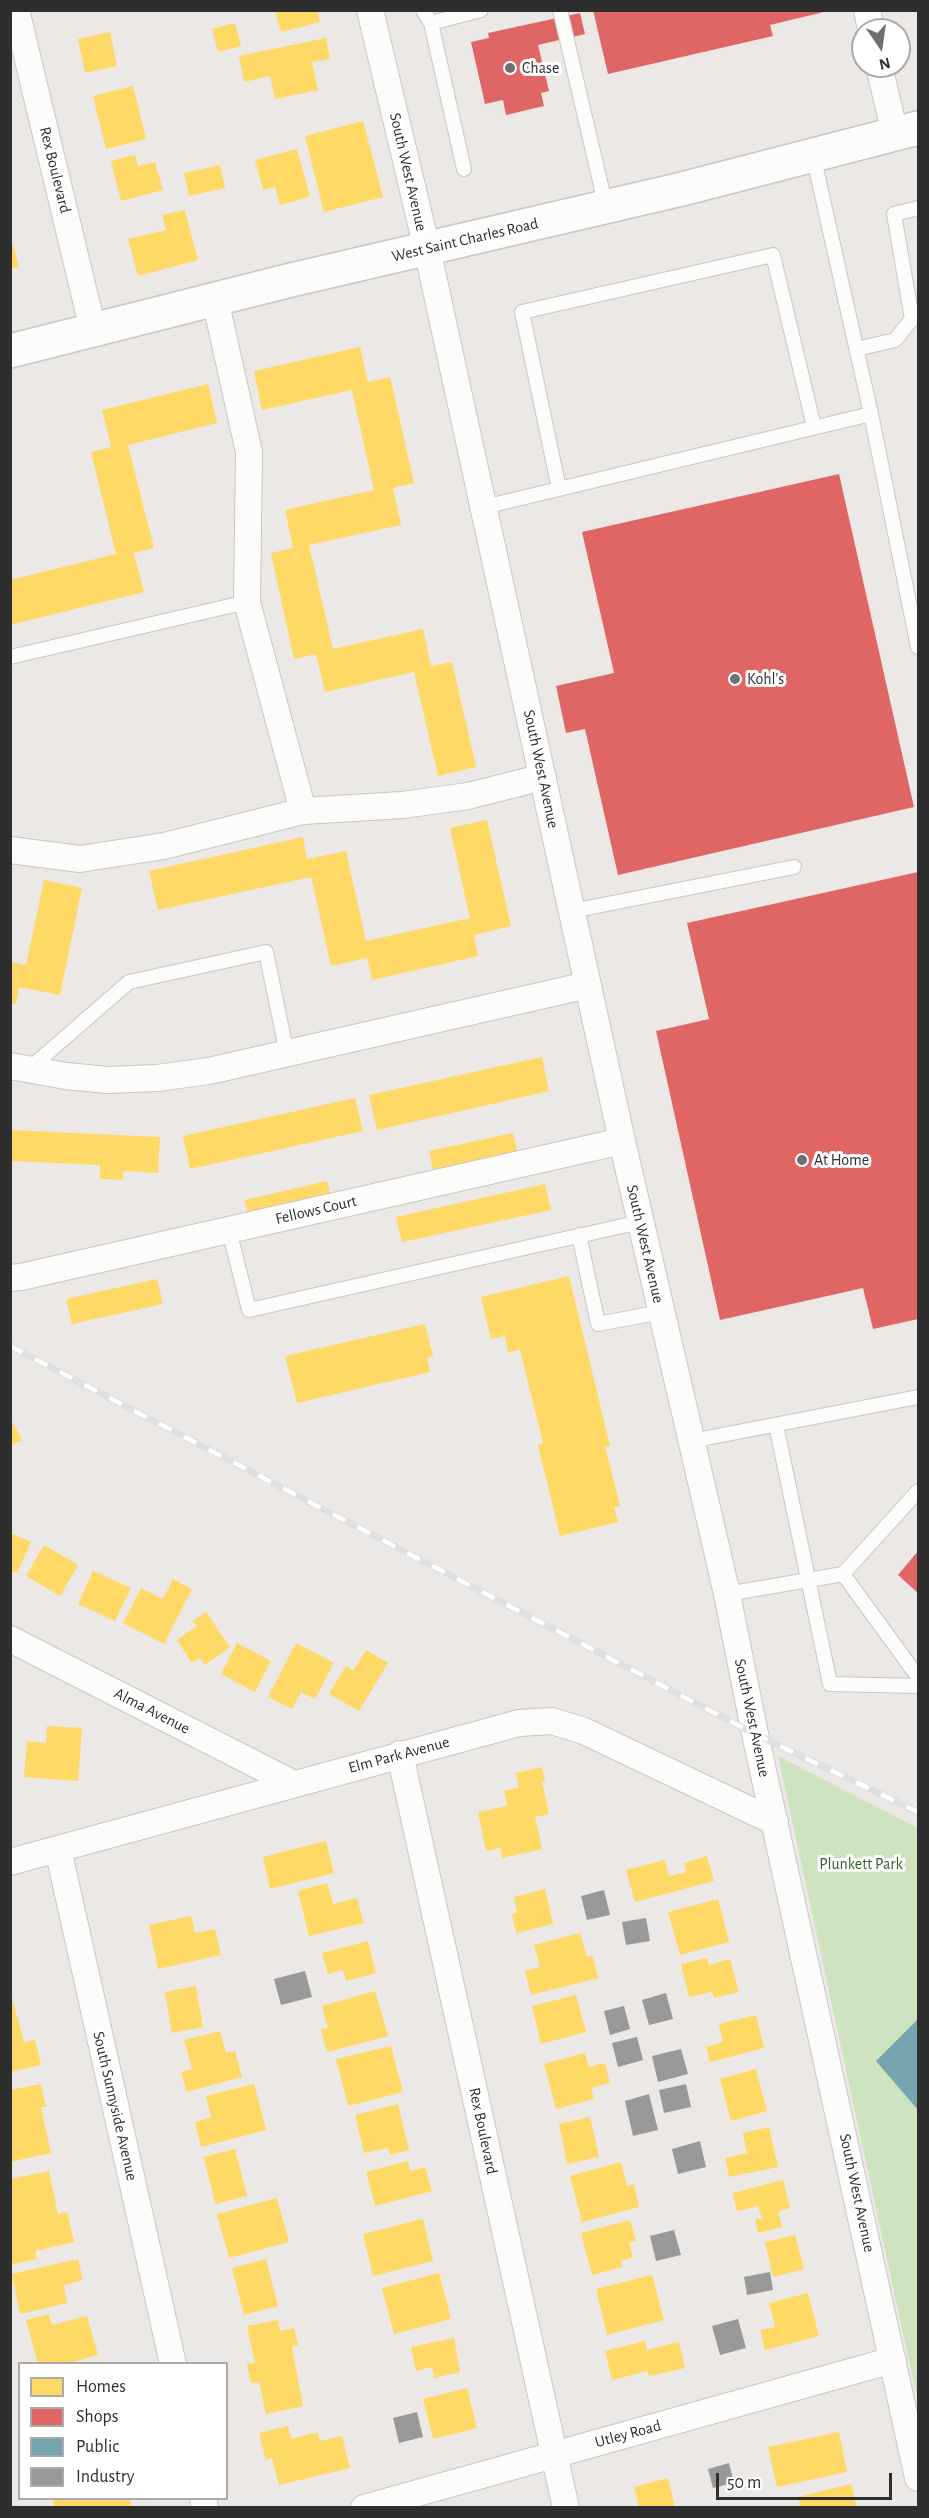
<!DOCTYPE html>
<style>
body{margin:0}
#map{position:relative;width:929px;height:2518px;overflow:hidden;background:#ebe8e5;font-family:"Alegreya Sans",sans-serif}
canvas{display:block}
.frame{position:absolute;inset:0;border:12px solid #2e2e2e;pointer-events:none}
.legend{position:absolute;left:18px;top:2362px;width:210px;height:138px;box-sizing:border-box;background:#fff;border:2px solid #ababab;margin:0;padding:8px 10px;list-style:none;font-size:18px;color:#2e2e2e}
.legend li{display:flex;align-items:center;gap:12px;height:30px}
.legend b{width:30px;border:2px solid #ababab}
.north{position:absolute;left:851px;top:18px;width:60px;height:60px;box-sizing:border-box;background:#fff;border:2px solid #ababab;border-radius:50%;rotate:167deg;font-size:16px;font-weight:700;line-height:24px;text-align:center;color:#2e2e2e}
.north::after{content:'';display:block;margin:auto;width:21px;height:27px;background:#706f6e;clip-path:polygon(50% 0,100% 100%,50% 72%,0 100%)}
.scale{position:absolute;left:716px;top:2473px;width:176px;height:27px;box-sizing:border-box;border:3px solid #2e2e2e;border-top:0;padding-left:8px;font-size:18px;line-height:21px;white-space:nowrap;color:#2e2e2e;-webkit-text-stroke:4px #fff;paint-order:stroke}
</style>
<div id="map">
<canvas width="929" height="2518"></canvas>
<div class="frame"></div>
<ul class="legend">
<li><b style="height:16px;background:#ffd966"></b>Homes</li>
<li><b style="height:16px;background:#e06666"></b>Shops</li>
<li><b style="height:16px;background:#76a5af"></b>Public</li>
<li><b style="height:16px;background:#999"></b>Industry</li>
</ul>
<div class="north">N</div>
<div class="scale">50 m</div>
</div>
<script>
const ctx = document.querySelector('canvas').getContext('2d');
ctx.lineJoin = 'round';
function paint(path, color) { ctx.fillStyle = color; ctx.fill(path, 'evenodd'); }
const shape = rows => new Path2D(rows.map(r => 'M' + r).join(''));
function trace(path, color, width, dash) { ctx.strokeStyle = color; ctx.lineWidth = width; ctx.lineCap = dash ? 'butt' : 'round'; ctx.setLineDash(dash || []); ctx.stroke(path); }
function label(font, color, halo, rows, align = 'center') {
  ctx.font = font + ' "Alegreya Sans",sans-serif'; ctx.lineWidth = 6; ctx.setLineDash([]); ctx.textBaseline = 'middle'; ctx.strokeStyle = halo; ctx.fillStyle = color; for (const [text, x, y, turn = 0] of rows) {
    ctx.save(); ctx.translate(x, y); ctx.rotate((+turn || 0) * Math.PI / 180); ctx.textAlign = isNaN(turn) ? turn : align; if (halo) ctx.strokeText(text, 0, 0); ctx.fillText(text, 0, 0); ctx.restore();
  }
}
const green = shape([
 [778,1756,918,1828,918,2402]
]);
const homes = shape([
 [275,10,317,10,320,22,281,32],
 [235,23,241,46,218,52,212,29],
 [110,32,117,66,85,73,78,39],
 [326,38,330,59,312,62,318,90,275,99,270,76,244,82,239,56],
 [133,86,146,139,106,149,93,96],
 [363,121,383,197,324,212,305,136],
 [297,149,310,197,280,205,275,187,263,190,255,160],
 [135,155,138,166,155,162,163,190,121,201,111,161],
 [220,165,225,188,189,196,184,173],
 [185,210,198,260,138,276,128,239,166,230,162,215],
 [10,234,19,267,10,269],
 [360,347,368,382,390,377,414,483,393,488,401,525,309,545,333,649,423,629,431,666,452,662,476,767,438,776,414,672,325,692,316,654,294,659,271,553,293,548,285,510,374,490,352,390,262,410,254,371],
 [208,384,217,423,128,445,154,548,134,553,144,592,10,625,10,580,116,554,91,452,111,447,102,410],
 [487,820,511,926,474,935,478,956,372,980,367,958,331,966,311,877,158,910,149,871,303,837,307,859,346,851,366,941,470,918,450,828],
 [44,880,82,888,60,995,19,987,16,1004,10,1003,10,962,26,965],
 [542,1057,549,1091,377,1130,369,1095],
 [355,1098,363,1131,190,1169,183,1136],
 [10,1130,160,1137,158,1173,123,1171,123,1180,100,1179,100,1165,10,1161],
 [513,1133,519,1159,435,1178,429,1151],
 [327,1181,333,1205,250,1224,245,1200],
 [545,1184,551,1210,402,1242,396,1217],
 [569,1276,610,1446,605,1447,620,1506,614,1507,618,1522,560,1536,538,1445,543,1443,520,1350,508,1352,505,1336,491,1339,481,1297],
 [157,1279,163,1304,72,1324,66,1299],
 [425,1324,433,1356,427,1358,430,1372,297,1403,285,1356],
 [10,1418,22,1440,10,1446],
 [10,1533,31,1542,17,1573,10,1570],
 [44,1545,78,1565,60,1596,26,1576],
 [93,1571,131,1588,115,1621,78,1604],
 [173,1579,192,1589,164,1644,123,1623,141,1588,163,1599],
 [206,1612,230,1647,205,1665,200,1658,192,1663,177,1640,197,1626,193,1621],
 [237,1643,271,1661,255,1692,221,1674],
 [296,1643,334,1663,315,1699,301,1692,292,1709,268,1697],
 [366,1650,388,1663,359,1711,329,1694,346,1666,353,1671],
 [47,1726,82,1728,78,1781,24,1777,27,1741,46,1743],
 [542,1767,545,1781,542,1782,549,1814,535,1817,542,1849,502,1858,501,1848,486,1851,478,1812,507,1806,504,1791,519,1788,516,1773],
 [326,1841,334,1873,270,1889,263,1857],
 [707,1856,714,1881,635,1902,626,1870,665,1860,669,1876,686,1872,684,1863],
 [327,1883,333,1904,357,1898,364,1923,309,1936,298,1891],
 [545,1889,553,1924,516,1933,512,1914,517,1912,514,1897],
 [718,1899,729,1942,680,1955,668,1912],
 [191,1916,195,1933,215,1929,221,1955,158,1969,149,1925],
 [580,1933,587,1957,593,1956,598,1978,531,1995,525,1971,540,1967,534,1945],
 [368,1941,376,1973,346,1981,343,1970,328,1974,322,1953],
 [707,1958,709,1965,730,1959,739,1992,714,1998,712,1992,689,1997,681,1964],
 [196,1986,203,2027,172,2033,165,1992],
 [10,1990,24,2042,35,2040,41,2065,10,2072],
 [375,1991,388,2036,327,2052,321,2029,328,2028,322,2006],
 [576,1995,586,2032,541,2044,532,2006],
 [756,2015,764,2048,710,2062,706,2047,723,2042,719,2024],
 [220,2031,226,2053,235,2051,242,2077,187,2092,181,2072,192,2069,184,2040],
 [391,2046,403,2092,348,2106,336,2059],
 [585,2053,589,2067,605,2063,610,2083,591,2088,594,2099,556,2109,544,2064],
 [756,2069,767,2111,731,2121,720,2079],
 [41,2084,46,2107,41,2107,51,2153,10,2162,10,2090],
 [254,2084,266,2130,201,2147,195,2122,211,2117,206,2096],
 [398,2104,409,2150,390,2155,388,2148,364,2153,355,2115],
 [590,2117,599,2157,567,2164,559,2124],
 [769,2127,778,2167,729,2177,725,2158,747,2153,743,2133],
 [235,2149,247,2196,215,2204,204,2157],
 [408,2161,410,2171,425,2167,432,2191,375,2206,366,2172],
 [621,2162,627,2186,634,2184,639,2207,582,2222,570,2176],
 [49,2171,58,2214,67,2212,74,2242,35,2251,37,2259,13,2264,10,2254,10,2179],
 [783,2180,790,2208,778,2211,782,2227,758,2233,755,2219,762,2218,758,2206,737,2211,733,2193],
 [277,2198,289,2242,229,2258,217,2214],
 [423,2219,433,2261,373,2276,363,2234],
 [630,2220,636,2241,629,2242,633,2257,621,2261,622,2267,592,2275,581,2233],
 [795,2235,804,2269,773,2277,765,2242],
 [78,2259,83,2280,64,2285,67,2303,20,2314,12,2274],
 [266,2259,278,2306,244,2315,232,2268],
 [439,2273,451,2319,394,2334,382,2288],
 [652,2275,664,2320,607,2335,596,2289],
 [808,2293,819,2336,765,2350,760,2330,775,2327,769,2303],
 [49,2314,52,2325,87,2316,98,2355,66,2364,38,2364,26,2320],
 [278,2320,280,2331,294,2328,298,2345,292,2347,303,2406,266,2414,259,2382,251,2383,247,2364,255,2363,247,2326],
 [454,2338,460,2372,434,2378,432,2367,416,2371,411,2347],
 [645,2341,647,2350,679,2342,685,2368,649,2376,647,2371,612,2380,605,2351],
 [467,2388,477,2428,433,2439,423,2399],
 [288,2426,291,2439,317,2432,320,2441,342,2436,350,2468,279,2485,272,2458,266,2460,259,2433],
 [839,2432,847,2472,777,2487,768,2447],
 [668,2478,675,2508,639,2508,634,2487],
 [851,2484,857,2508,801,2508,798,2497],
 [62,2498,129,2498,132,2508,54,2508,53,2501]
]);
const shops = shape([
 [593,10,828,10,828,11,770,25,773,36,608,74],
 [580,13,585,34,538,45,549,91,541,93,544,106,506,115,503,100,485,104,471,42,489,38,488,33],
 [839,474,914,807,618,875,585,729,566,733,556,686,614,673,582,532],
 [918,872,918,1319,873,1329,863,1288,720,1320,656,1031,709,1019,687,923],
 [918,1551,918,1593,898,1575]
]);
const public = shape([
 [918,2019,918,2110,876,2061]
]);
const industry = shape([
 [604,1890,610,1915,587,1920,581,1896],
 [646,1918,650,1941,626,1945,622,1922],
 [305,1971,312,1997,281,2005,274,1979],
 [666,1993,673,2019,649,2025,642,2000],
 [624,2006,630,2029,610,2035,604,2011],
 [637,2037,643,2060,618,2067,612,2043],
 [681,2049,688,2074,658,2082,652,2056],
 [686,2084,691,2107,664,2113,659,2090],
 [649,2094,658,2130,633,2136,625,2101],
 [700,2141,706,2167,678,2174,672,2149],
 [674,2230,681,2255,656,2261,650,2236],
 [770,2272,773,2290,747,2295,744,2277],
 [738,2319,746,2348,720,2355,712,2326],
 [417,2412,423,2437,399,2443,393,2418],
 [729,2463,734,2483,713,2488,708,2469]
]);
const service = shape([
 [423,10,431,23,464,169],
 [560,10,606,207],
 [431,23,481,10],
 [857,349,895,340,912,319,894,214,918,208],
 [871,414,918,647],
 [559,489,522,312,773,255,814,427],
 [484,507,871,414,813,155],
 [10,657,247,602],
 [572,911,794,867],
 [29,1069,129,982,266,952,287,1054],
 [229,1230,249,1310,640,1222],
 [579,1235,598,1324,661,1312],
 [776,1425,830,1684,918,1686],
 [691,1441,918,1397],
 [843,1574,918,1677],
 [727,1594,843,1574,918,1491]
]);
const minor = shape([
 [16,10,93,330],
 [370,10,427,249,622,1141,727,1594,755,1734,918,2478],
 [867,10,871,30],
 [879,66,895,134],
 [215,299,249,452,247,602,303,811],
 [10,850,80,859,164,846,303,811,402,805,468,796,543,777],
 [10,1066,66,1076,108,1080,157,1078,209,1071,588,985],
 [10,1278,21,1277,622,1141],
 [10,1639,294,1784],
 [400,1754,566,2508],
 [58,1849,173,2364],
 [10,1862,519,1723,552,1721,584,1731,775,1822],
 [203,2498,205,2508],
 [364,2508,893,2360]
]);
const secondary = shape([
 [10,351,287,281,682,189,918,128]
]);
const rail = shape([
 [10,1346,755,1734,918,1812]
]);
const markers = [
 [510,68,6,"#706f6e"],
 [735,679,6,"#706f6e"],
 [802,1160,6,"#706f6e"]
];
const poiNames = [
 ["Chase",522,68],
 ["Kohl's",747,679],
 ["At Home",814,1160]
];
const streetNames = [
 ["Rex Boulevard",55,170,76],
 ["South West Avenue",408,172,77],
 ["West Saint Charles Road",465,240,-13],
 ["South West Avenue",541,769,78],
 ["Fellows Court",316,1210,-13],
 ["South West Avenue",645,1244,77],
 ["Alma Avenue",152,1711,27],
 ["South West Avenue",752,1718,78],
 ["Elm Park Avenue",399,1755,-15],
 ["South Sunnyside Avenue",115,2106,77],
 ["Rex Boulevard",483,2131,78],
 ["South West Avenue",857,2193,78],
 ["Utley Road",628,2434,-15]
];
const parkNames = [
 ["Plunkett Park",861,1864]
];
paint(green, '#cee4c1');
paint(homes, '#ffd966');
paint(shops, '#e06666');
paint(public, '#76a5af');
paint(industry, '#999');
trace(service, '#c8c6c7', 16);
trace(minor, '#c8c6c7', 28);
trace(secondary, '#c8c6c7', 36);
trace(service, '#fcfcfb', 14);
trace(minor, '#fcfcfb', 26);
trace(secondary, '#fcfcfb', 33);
trace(rail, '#dfe0e1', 7);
trace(rail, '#fff', 4.5, [14]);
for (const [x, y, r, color] of markers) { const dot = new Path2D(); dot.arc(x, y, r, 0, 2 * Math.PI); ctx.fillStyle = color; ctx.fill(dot); trace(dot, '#fff', 2); }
label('16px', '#2e2e2e', '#fff', poiNames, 'left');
label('16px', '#2e2e2e', '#fff', streetNames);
label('16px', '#2f6821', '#fff', parkNames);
</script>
